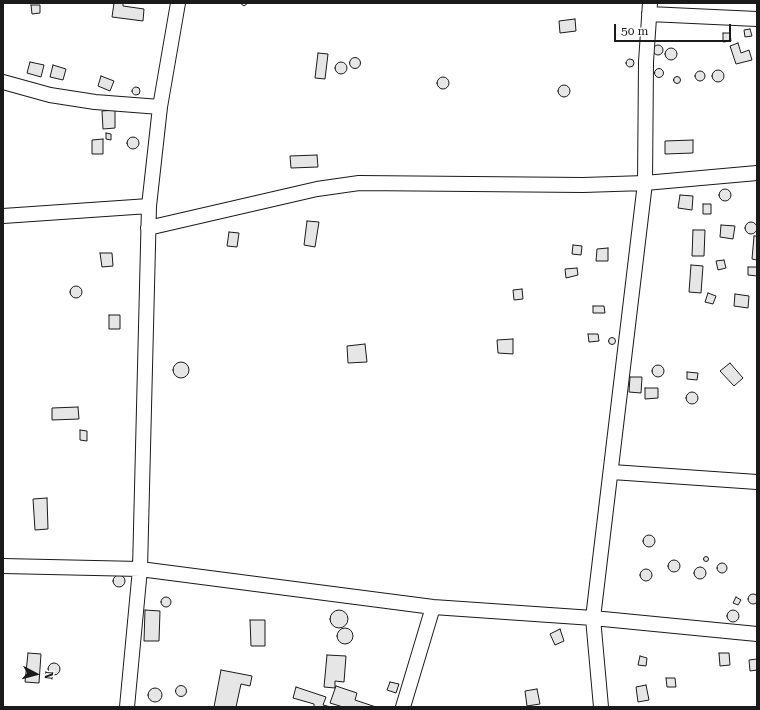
<!DOCTYPE html>
<style>
body{margin:0}
#map{position:relative;width:760px;height:710px;overflow:hidden;background:#fff;font-family:"Roboto Serif",serif}
canvas{display:block}
.frame{position:absolute;inset:0;border:4px solid #1a1a1a;pointer-events:none}
.north{position:absolute;left:16px;top:654px;width:40px;height:40px;-webkit-text-stroke:3px #fff;paint-order:stroke;rotate:96deg;font-size:11px;font-weight:700;line-height:16px;text-align:center;color:#1a1a1a}
.north::after{content:'';display:block;margin:auto;width:14px;height:18px;background:#1a1a1a;clip-path:polygon(50% 0,100% 100%,50% 72%,0 100%)}
.scale{position:absolute;left:614px;top:24px;width:117px;height:18px;box-sizing:border-box;border:2px solid #1a1a1a;border-top:0;padding-left:5px;font-size:12px;line-height:14px;white-space:nowrap;color:#1a1a1a;-webkit-text-stroke:3px #fff;paint-order:stroke}
</style>
<div id="map">
<canvas width="760" height="710"></canvas>
<div class="frame"></div>
<div class="north">N</div>
<div class="scale">50 m</div>
</div>
<script>
const ctx = document.querySelector('canvas').getContext('2d');
ctx.lineJoin = 'round';
function paint(path, color) { ctx.fillStyle = color; ctx.fill(path, 'evenodd'); }
const shape = rows => new Path2D(rows.map(r => 'M' + r).join(''));
function trace(path, color, width, dash) { ctx.strokeStyle = color; ctx.lineWidth = width; ctx.lineCap = dash ? 'butt' : 'round'; ctx.setLineDash(dash || []); ctx.stroke(path); }
const building = shape([
 [114,3,123,3,123,6,144,9,143,21,112,17,114,3],
 [240,3,248,3,244,6,240,3],
 [31,5,40,5,40,13,32,14,31,5],
 [575,19,576,31,560,33,559,21,575,19],
 [750,29,752,36,745,37,744,30,750,29],
 [723,33,730,33,731,41,723,42,723,33],
 [738,43,741,53,749,50,752,60,736,64,730,46,738,43],
 '653 50a5 5 0 1 1 10 0a5 5 0 1 1-10 0Z',
 '665 54a6 6 0 1 1 12 0a6 6 0 1 1-12 0Z',
 [318,53,328,54,325,79,315,78,318,53],
 '349.5 63a5.5 5.5 0 1 1 11 0a5.5 5.5 0 1 1-11 0Z',
 '626 63a4 4 0 1 1 8 0a4 4 0 1 1-8 0Z',
 [30,62,44,65,41,77,27,73,30,62],
 '335 68a6 6 0 1 1 12 0a6 6 0 1 1-12 0Z',
 [53,65,66,69,63,80,50,77,53,65],
 '654.5 73a4.5 4.5 0 1 1 9 0a4.5 4.5 0 1 1-9 0Z',
 '712 76a6 6 0 1 1 12 0a6 6 0 1 1-12 0Z',
 '695 76a5 5 0 1 1 10 0a5 5 0 1 1-10 0Z',
 [101,76,114,81,110,91,98,86,101,76],
 '673.5 80a3.5 3.5 0 1 1 7 0a3.5 3.5 0 1 1-7 0Z',
 '437 83a6 6 0 1 1 12 0a6 6 0 1 1-12 0Z',
 '558 91a6 6 0 1 1 12 0a6 6 0 1 1-12 0Z',
 '132 91a4 4 0 1 1 8 0a4 4 0 1 1-8 0Z',
 [115,110,115,128,103,129,102,111,115,110],
 [106,133,111,134,111,140,106,139,106,133],
 '127 143a6 6 0 1 1 12 0a6 6 0 1 1-12 0Z',
 [103,139,103,154,92,154,92,140,103,139],
 [693,140,693,153,665,154,665,141,693,140],
 [317,155,318,167,291,168,290,156,317,155],
 '719 195a6 6 0 1 1 12 0a6 6 0 1 1-12 0Z',
 [680,195,693,196,692,210,678,208,680,195],
 [703,204,711,204,711,214,703,214,703,204],
 [307,221,319,222,315,247,304,245,307,221],
 '745 228a6 6 0 1 1 12 0a6 6 0 1 1-12 0Z',
 [721,225,735,226,733,239,720,237,721,225],
 [693,230,705,230,704,256,692,256,693,230],
 [229,232,239,233,237,247,227,246,229,232],
 [754,236,757,236,757,260,752,259,754,236],
 [573,245,582,246,581,255,572,254,573,245],
 [608,248,608,261,596,261,597,249,608,248],
 [100,253,112,253,113,266,102,267,100,253],
 [724,260,726,268,718,270,716,261,724,260],
 [691,265,703,266,701,293,689,292,691,265],
 [748,267,757,267,757,276,748,275,748,267],
 [577,268,578,275,566,278,565,269,577,268],
 '70 292a6 6 0 1 1 12 0a6 6 0 1 1-12 0Z',
 [522,289,523,299,514,300,513,290,522,289],
 [708,293,716,296,713,304,705,302,708,293],
 [735,294,749,296,748,308,734,306,735,294],
 [593,306,604,306,605,313,593,313,593,306],
 [109,315,120,315,120,329,109,329,109,315],
 [588,334,598,334,599,341,589,342,588,334],
 '608.5 341a3.5 3.5 0 1 1 7 0a3.5 3.5 0 1 1-7 0Z',
 [513,339,513,354,498,353,497,340,513,339],
 [365,344,367,362,348,363,347,346,365,344],
 '173 370a8 8 0 1 1 16 0a8 8 0 1 1-16 0Z',
 [730,363,743,378,734,386,720,371,730,363],
 '652 371a6 6 0 1 1 12 0a6 6 0 1 1-12 0Z',
 [687,372,698,373,697,380,687,379,687,372],
 [630,377,642,377,641,393,629,392,630,377],
 [645,388,658,388,658,398,645,399,645,388],
 '686 398a6 6 0 1 1 12 0a6 6 0 1 1-12 0Z',
 [78,407,79,419,52,420,52,408,78,407],
 [80,430,87,431,87,441,80,440,80,430],
 [47,498,48,529,35,530,33,499,47,498],
 '643 541a6 6 0 1 1 12 0a6 6 0 1 1-12 0Z',
 '703.5 559a2.5 2.5 0 1 1 5 0a2.5 2.5 0 1 1-5 0Z',
 '668 566a6 6 0 1 1 12 0a6 6 0 1 1-12 0Z',
 '717 568a5 5 0 1 1 10 0a5 5 0 1 1-10 0Z',
 '694 573a6 6 0 1 1 12 0a6 6 0 1 1-12 0Z',
 '640 575a6 6 0 1 1 12 0a6 6 0 1 1-12 0Z',
 '113 581a6 6 0 1 1 12 0a6 6 0 1 1-12 0Z',
 '748 599a5 5 0 1 1 10 0a5 5 0 1 1-10 0Z',
 [736,597,741,600,738,605,733,603,736,597],
 '161 602a5 5 0 1 1 10 0a5 5 0 1 1-10 0Z',
 [145,610,160,611,159,641,144,641,145,610],
 '727 616a6 6 0 1 1 12 0a6 6 0 1 1-12 0Z',
 '330 619a9 9 0 1 1 18 0a9 9 0 1 1-18 0Z',
 [250,620,265,620,265,646,251,646,250,620],
 '337 636a8 8 0 1 1 16 0a8 8 0 1 1-16 0Z',
 [560,629,564,641,555,645,550,634,560,629],
 [28,653,41,654,39,683,25,682,28,653],
 [719,653,729,653,730,665,720,666,719,653],
 [327,655,346,656,344,682,335,681,335,688,324,687,327,655],
 [640,656,647,658,646,666,638,665,640,656],
 [757,659,757,670,750,671,749,660,757,659],
 '48 669a6 6 0 1 1 12 0a6 6 0 1 1-12 0Z',
 [221,670,252,676,250,686,241,684,236,707,214,707,221,670],
 [666,678,675,678,676,687,667,687,666,678],
 [390,682,399,684,396,693,387,690,390,682],
 [646,685,649,700,638,702,636,687,646,685],
 '175.5 691a5.5 5.5 0 1 1 11 0a5.5 5.5 0 1 1-11 0Z',
 [336,686,357,693,355,700,376,707,343,707,330,703,336,686],
 [296,687,326,697,323,705,331,707,314,707,314,704,293,698,296,687],
 '148 695a7 7 0 1 1 14 0a7 7 0 1 1-14 0Z',
 [537,689,540,704,527,706,525,691,537,689]
]);
const minor = shape([
 [649,14,757,19],
 [3,82,50,95,95,102,160,107],
 [3,216,149,206],
 [148,228,317,189,359,183,583,185,645,183,757,173],
 [612,472,757,482],
 [3,566,140,569,433,607,593,618,757,634],
 [127,707,140,569,149,206,160,107,178,3],
 [403,707,433,607],
 [601,707,593,618,645,183,646,62,650,3]
]);
paint(building, '#e6e6e6');
trace(building, '#1a1a1a', 1);
trace(minor, '#1a1a1a', 16);
trace(minor, '#fff', 14);
</script>
